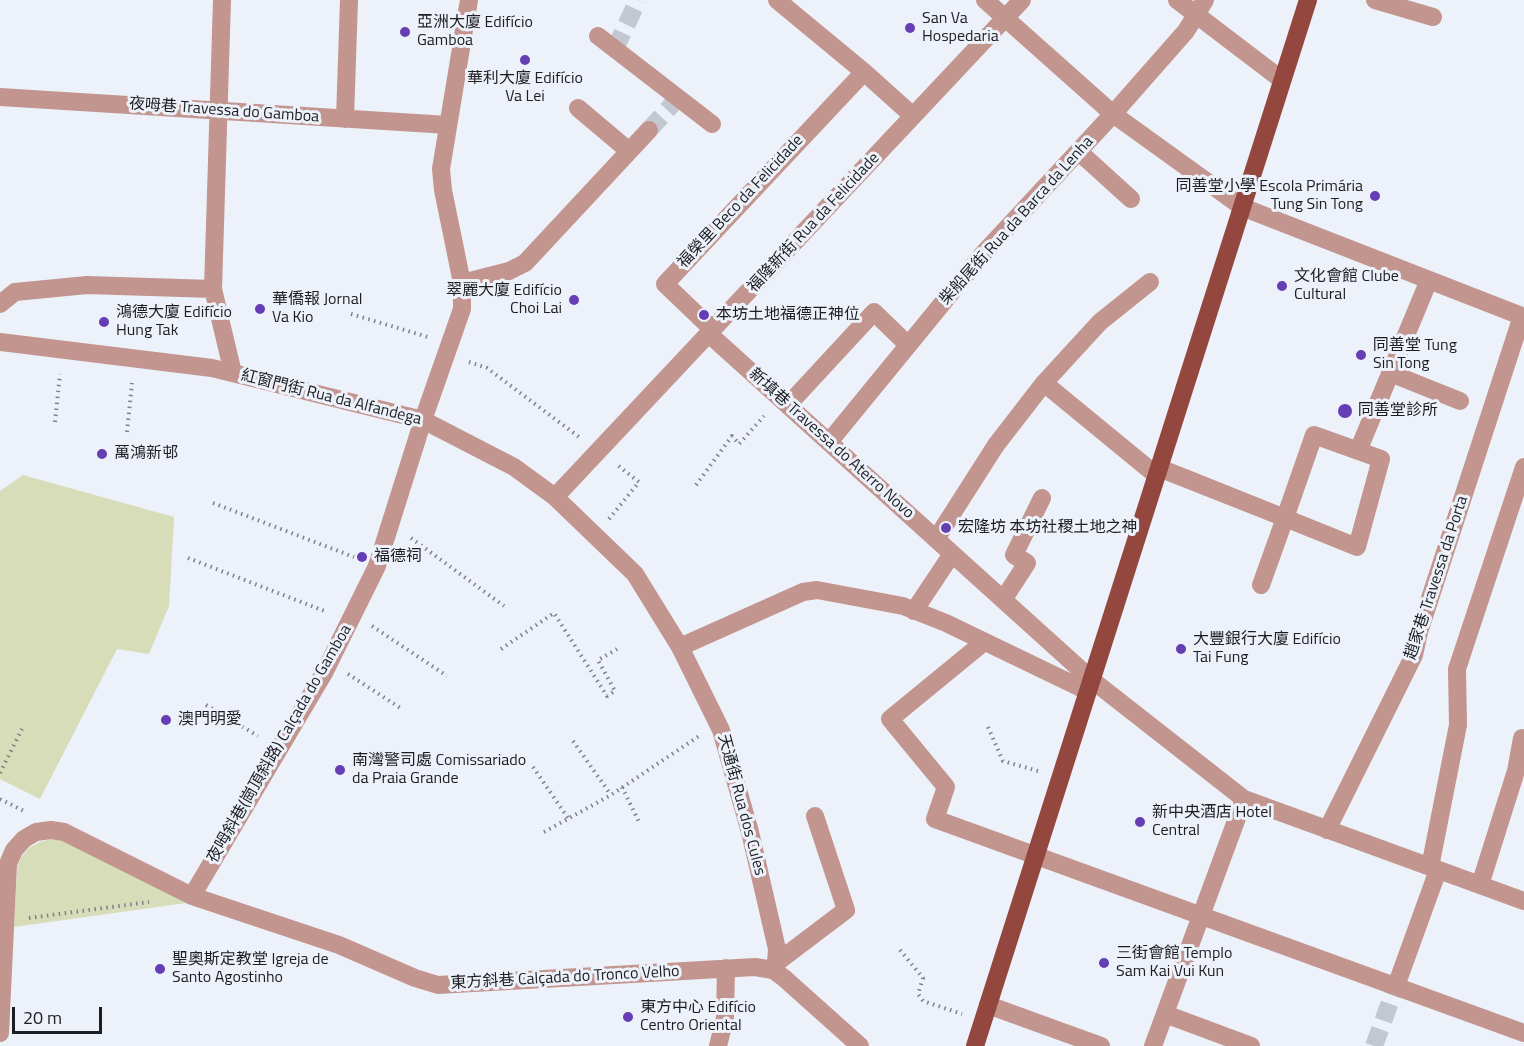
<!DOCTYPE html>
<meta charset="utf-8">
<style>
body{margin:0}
#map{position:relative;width:1524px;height:1046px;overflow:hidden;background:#edf1fa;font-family:"Titillium Web",sans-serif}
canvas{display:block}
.scale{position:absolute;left:12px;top:1007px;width:90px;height:27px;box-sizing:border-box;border:3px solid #1d1e22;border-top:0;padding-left:8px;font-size:18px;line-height:21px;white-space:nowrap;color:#1d1e22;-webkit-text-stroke:4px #edf1fa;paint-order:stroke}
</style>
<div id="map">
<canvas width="1524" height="1046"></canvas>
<div class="scale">20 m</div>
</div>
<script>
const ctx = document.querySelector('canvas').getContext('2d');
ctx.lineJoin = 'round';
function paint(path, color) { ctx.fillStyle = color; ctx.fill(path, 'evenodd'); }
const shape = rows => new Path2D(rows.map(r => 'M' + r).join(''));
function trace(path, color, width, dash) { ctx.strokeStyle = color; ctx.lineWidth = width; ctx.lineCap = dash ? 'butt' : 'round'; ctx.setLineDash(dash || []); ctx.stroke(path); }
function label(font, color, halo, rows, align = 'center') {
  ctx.font = font + ' "Titillium Web","Noto Sans SC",sans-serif'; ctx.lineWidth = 6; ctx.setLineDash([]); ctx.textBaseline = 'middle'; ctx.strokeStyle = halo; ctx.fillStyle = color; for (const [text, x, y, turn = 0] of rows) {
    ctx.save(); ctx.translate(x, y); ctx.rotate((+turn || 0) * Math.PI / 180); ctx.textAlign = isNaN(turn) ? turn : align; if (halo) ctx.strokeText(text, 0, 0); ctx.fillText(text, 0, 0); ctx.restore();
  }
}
const green = shape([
 [23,475,174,517,169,606,149,654,117,649,40,799,0,779,0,491],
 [51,839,64,841,186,903,14,927,17,868,21,857,29,848,40,842]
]);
const minorTunnel = shape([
 [615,49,638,0],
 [649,130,678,98],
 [1374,1046,1396,986]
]);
const path = shape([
 [351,314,428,337],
 [469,362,487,368,579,437],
 [55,422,60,374],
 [127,432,132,383],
 [696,485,732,436,739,444,764,416],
 [213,503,354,557],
 [609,519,639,482,616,464],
 [411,538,504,606],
 [188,558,327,612],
 [372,626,447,676],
 [501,649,554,613,607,696,615,691,598,660,617,649],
 [348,674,402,709],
 [206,705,258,736],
 [988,727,1003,761,1038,771],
 [573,741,611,795],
 [533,767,568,818],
 [0,773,22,729],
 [622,787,639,822],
 [0,799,24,811],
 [544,832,611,795,699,736],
 [29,918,149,902],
 [900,950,923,978,918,994,923,1001,962,1014]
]);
const minor = shape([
 [222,0,213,289,233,373],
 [777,0,864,72,913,116],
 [985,0,1113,114,1242,207,1524,317],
 [1177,0,1282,80],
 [1375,0,1433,17],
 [598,36,712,124],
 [0,97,448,125],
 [578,108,629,151],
 [345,119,349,0],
 [1078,151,1131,199],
 [462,283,509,271,525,263,649,130],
 [0,304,15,292,87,285,213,289],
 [713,330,665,284,864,72],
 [709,334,1092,680,1244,799,1524,901],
 [0,342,212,368,423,420,514,467,555,497,635,574,680,647,721,730,750,832,777,949,776,963,773,970],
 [1390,373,1460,401],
 [1044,383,1156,475],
 [788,405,874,312,908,345],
 [829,442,982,255,1113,114,1186,31,1205,0],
 [1358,451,1429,280],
 [1159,468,1187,479,1285,518,1357,547,1381,459,1314,435,1285,518,1261,585],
 [555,497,1022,0],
 [936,539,996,445,1044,383,1100,322,1150,282],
 [1003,600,1027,563,1014,555,1042,498],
 [914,611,952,554],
 [984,642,890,719,946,787,935,819,1524,1033],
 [680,647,803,592,817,590,903,606,946,623,1087,691],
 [1327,830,1414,655,1419,632,1522,316],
 [1430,867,1458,725,1457,669,1524,467],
 [1480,885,1516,771,1522,738],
 [192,896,324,673,377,566,423,420,462,309,462,283,443,190,441,169,469,0],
 [776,963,846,910,815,816],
 [1396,986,1438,870],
 [988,1005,1101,1046],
 [1165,1014,1251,1046],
 [0,1033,8,864,14,850,24,839,36,832,51,830,64,832,192,896,339,945,415,978,438,985,755,967,773,970,784,978,860,1046],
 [718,1046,725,1018,726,968],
 [1153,1046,1244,799]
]);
const major = shape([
 [975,1046,1308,0]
]);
const markers = [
 [910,28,6,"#653db5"],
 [405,32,6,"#653db5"],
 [525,60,6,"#653db5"],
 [1375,196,6,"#653db5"],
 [1282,286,6,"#653db5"],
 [574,300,6,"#653db5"],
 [260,309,6,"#653db5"],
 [704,315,6,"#653db5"],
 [104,322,6,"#653db5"],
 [1361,355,6,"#653db5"],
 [1345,411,8,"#653db5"],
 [102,454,6,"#653db5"],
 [946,528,6,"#653db5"],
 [362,557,6,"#653db5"],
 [1181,649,6,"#653db5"],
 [166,720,6,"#653db5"],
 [340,770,6,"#653db5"],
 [1140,822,6,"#653db5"],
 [1104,963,6,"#653db5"],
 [160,969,6,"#653db5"],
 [628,1017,6,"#653db5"]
];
const poiNames = [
 ["San Va",922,19],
 ["Hospedaria",922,37],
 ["亞洲大廈 Edifício",417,23],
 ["Gamboa",417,41],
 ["華利大廈 Edifício",525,79,"center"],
 ["Va Lei",525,97,"center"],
 ["同善堂小學 Escola Primária",1363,187,"right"],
 ["Tung Sin Tong",1363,205,"right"],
 ["文化會館 Clube",1294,277],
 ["Cultural",1294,295],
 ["翠麗大廈 Edifício",562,291,"right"],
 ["Choi Lai",562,309,"right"],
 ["華僑報 Jornal",272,300],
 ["Va Kio",272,318],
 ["鴻德大廈 Edifício",116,313],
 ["Hung Tak",116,331],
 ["本坊土地福德正神位",716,315],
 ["同善堂 Tung",1373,346],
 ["Sin Tong",1373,364],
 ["同善堂診所",1358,411],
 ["萬鴻新邨",114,454],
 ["宏隆坊 本坊社稷土地之神",958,528],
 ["福德祠",374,557],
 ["大豐銀行大廈 Edifício",1193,640],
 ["Tai Fung",1193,658],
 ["澳門明愛",178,720],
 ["南灣警司處 Comissariado",352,761],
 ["da Praia Grande",352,779],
 ["新中央酒店 Hotel",1152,813],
 ["Central",1152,831],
 ["三街會館 Templo",1116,954],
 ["Sam Kai Vui Kun",1116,972],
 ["聖奧斯定教堂 Igreja de",172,960],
 ["Santo Agostinho",172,978],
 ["東方中心 Edifício",640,1008],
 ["Centro Oriental",640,1026]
];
const streetNames = [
 ["夜呣巷 Travessa do Gamboa",224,111,4],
 ["福榮里 Beco da Felicidade",741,202,-47],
 ["柴船尾街 Rua da Barca da Lenha",1017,221,-48],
 ["福隆新街 Rua da Felicidade",814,223,-47],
 ["紅窗門街 Rua da Alfandega",331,398,14],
 ["新填巷 Travessa do Aterro Novo",831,444,42],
 ["趙家巷 Travessa da Porta",1437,578,-72],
 ["夜呣斜巷(崗頂斜路) Calçada do Gamboa",280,744,-60],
 ["天通街 Rua dos Cules",741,805,75],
 ["東方斜巷 Calçada do Tronco Velho",565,978,-3]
];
paint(green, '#d7ddb9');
trace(minorTunnel, '#c3c7cf', 18, [18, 9]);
trace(path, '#7f8188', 4, [1.5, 4.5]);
trace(minor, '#c2958f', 18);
trace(major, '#93473f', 18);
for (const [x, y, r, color] of markers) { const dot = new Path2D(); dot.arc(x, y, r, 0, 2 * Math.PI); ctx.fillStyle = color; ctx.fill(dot); trace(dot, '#edf1fa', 2); }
label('16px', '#1d1e22', '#edf1fa', poiNames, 'left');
label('16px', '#1d1e22', '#edf1fa', streetNames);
</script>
